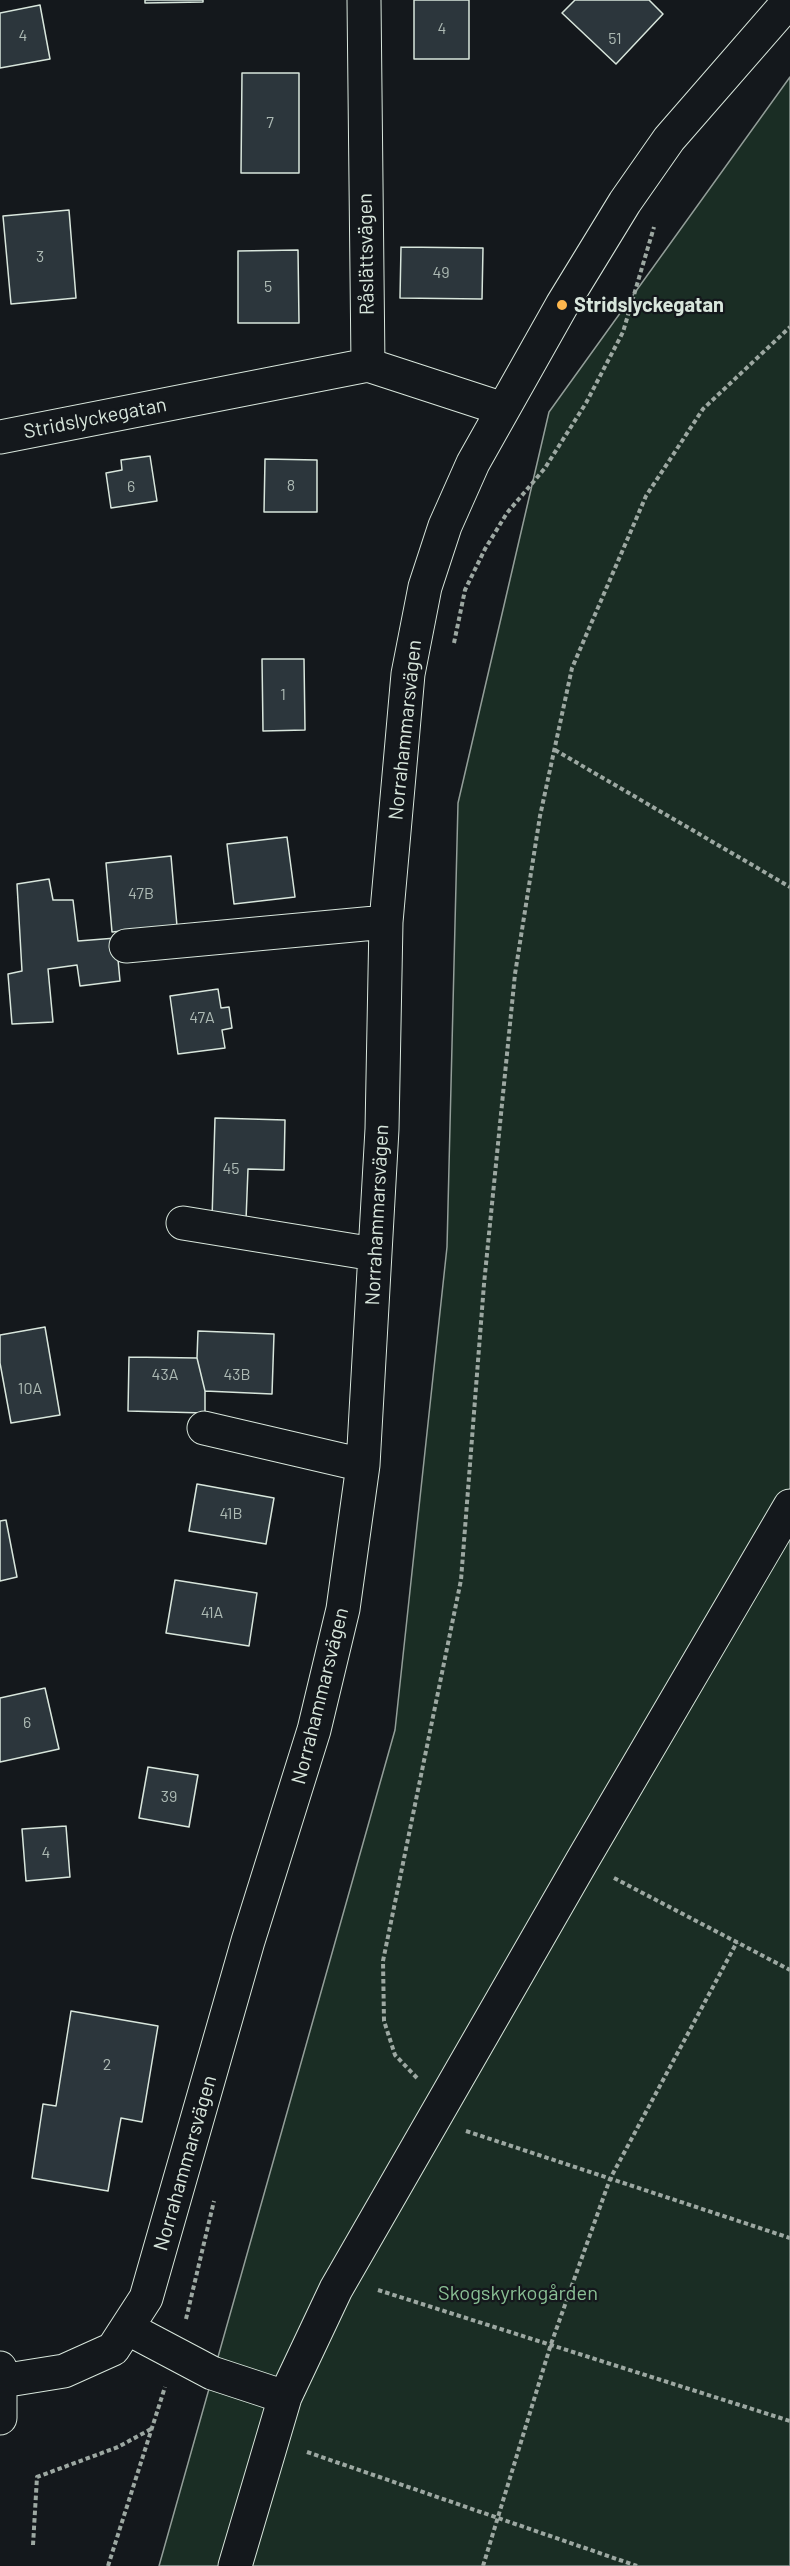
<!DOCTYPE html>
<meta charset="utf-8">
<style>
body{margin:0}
canvas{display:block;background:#14181c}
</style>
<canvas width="790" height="2566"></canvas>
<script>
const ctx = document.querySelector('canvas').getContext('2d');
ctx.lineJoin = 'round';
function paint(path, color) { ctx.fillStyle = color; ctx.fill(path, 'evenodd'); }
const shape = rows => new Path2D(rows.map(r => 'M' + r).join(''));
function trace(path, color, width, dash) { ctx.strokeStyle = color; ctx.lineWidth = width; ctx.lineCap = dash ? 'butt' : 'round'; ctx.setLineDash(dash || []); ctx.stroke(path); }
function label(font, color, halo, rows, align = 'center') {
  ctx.font = font + ' Barlow,sans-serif'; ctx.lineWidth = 4.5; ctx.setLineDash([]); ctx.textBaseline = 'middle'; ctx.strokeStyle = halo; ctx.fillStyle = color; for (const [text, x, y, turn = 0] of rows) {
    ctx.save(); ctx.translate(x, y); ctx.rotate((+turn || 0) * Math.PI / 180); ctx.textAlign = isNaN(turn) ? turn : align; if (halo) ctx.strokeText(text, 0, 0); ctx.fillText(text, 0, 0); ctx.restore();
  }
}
const green = shape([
 [790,77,790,2566,159,2566,395,1730,447,1247,458,803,549,412,790,77]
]);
const building = shape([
 [145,0,203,0,203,2,145,3,145,0],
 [414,0,469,0,469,59,414,59,414,0],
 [575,0,649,0,663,14,616,64,562,13,575,0],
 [40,5,50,59,0,68,0,13,40,5],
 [242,73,299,73,299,173,241,173,242,73],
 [69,210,76,298,11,304,3,216,69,210],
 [401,247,483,248,482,299,400,298,401,247],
 [298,250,299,323,238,323,238,251,298,250],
 [150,456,157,501,111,508,106,473,122,470,121,460,150,456],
 [265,459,317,460,317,512,264,512,265,459],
 [262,659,304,659,305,730,263,731,262,659],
 [287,837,295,897,234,904,227,844,287,837],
 [171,856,177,926,112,932,106,863,171,856],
 [49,879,53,900,73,900,78,941,116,938,120,981,80,986,77,965,48,969,53,1022,12,1024,8,974,22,971,17,884,49,879],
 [218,989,221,1008,229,1007,232,1028,222,1030,225,1048,178,1054,170,996,218,989],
 [215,1118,285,1120,284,1170,248,1169,246,1220,212,1219,215,1118],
 [45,1327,60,1415,11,1423,0,1363,0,1335,45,1327],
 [198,1331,274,1334,272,1394,205,1391,197,1358,198,1331],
 [129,1357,197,1358,205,1391,205,1413,128,1411,129,1357],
 [197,1484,274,1498,266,1544,189,1531,197,1484],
 [6,1520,17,1577,0,1581,0,1521,6,1520],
 [175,1580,257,1593,249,1646,166,1633,175,1580],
 [45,1688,59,1749,0,1762,0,1698,45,1688],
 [148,1767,198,1775,189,1827,139,1818,148,1767],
 [66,1826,70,1877,26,1881,22,1829,66,1826],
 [71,2011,158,2026,142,2122,121,2118,108,2191,32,2178,43,2104,56,2106,71,2011]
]);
const path = shape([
 [454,643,465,590,485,549,507,513,545,468,586,403,623,332,654,227],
 [555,750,790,887],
 [614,1878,790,1970],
 [417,2078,395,2055,384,2021,383,1961,461,1580,484,1284,515,974,540,816,572,668,646,496,703,409,790,327],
 [466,2131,790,2238],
 [378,2290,790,2421],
 [186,2319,214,2201],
 [307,2452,637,2566],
 [33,2545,37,2477,118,2447,151,2429],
 [108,2566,165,2387],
 [483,2566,551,2344,610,2179,737,1942]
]);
const minor = shape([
 [364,0,368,365,503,409],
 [0,437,368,365],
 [126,946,386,922],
 [183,1223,374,1254],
 [204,1428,363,1465],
 [127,2328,212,2373,285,2397],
 [0,2368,0,2418],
 [2,2381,64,2371,113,2349,146,2298,248,1941,314,1730,343,1609,363,1465,382,1129,386,922,408,674,425,587,445,526,473,463,562,305,625,202,669,139,790,0],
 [235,2566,285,2397,336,2289,582,1861,790,1506]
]);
const markers = [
 [562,305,6,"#ffb74d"]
];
const numberNames = [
 ["4",442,29],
 ["4",23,36],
 ["51",615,39],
 ["7",270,123],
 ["3",40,257],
 ["49",441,273],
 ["5",268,287],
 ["8",291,486],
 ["6",131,487],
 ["1",283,695],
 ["47B",141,894],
 ["47A",202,1018],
 ["45",231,1169],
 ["43A",165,1375],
 ["43B",237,1375],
 ["10A",30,1389],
 ["41B",231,1514],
 ["41A",212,1613],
 ["6",27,1723],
 ["39",169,1797],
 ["4",46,1853],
 ["2",107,2065]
];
const streetNames = [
 ["Råslättsvägen",366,254,-91],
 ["Stridslyckegatan",95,418,-11],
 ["Norrahammarsvägen",405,730,-84],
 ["Norrahammarsvägen",377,1215,-87],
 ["Norrahammarsvägen",320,1696,-76],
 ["Norrahammarsvägen",185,2163,-74]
];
const poiNames = [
 ["Stridslyckegatan",574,305]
];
const parkNames = [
 ["Skogskyrkogården",518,2293]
];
paint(green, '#1a2d24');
trace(green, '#939e99', 1.5);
paint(building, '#2c363c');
trace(building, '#d8e6dc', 1.5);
trace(minor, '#d8e6dc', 35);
trace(path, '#9da8a2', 4, [4.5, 3]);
trace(minor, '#14181c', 33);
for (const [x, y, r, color] of markers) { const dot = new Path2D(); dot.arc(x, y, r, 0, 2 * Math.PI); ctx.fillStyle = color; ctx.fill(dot); trace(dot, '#14181c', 2); }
label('16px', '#adbab4', null, numberNames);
label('20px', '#d8e6dc', '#14181c', streetNames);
label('bold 20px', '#d8e6dc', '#14181c', poiNames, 'left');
label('20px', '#8ac095', '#14181c', parkNames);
</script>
